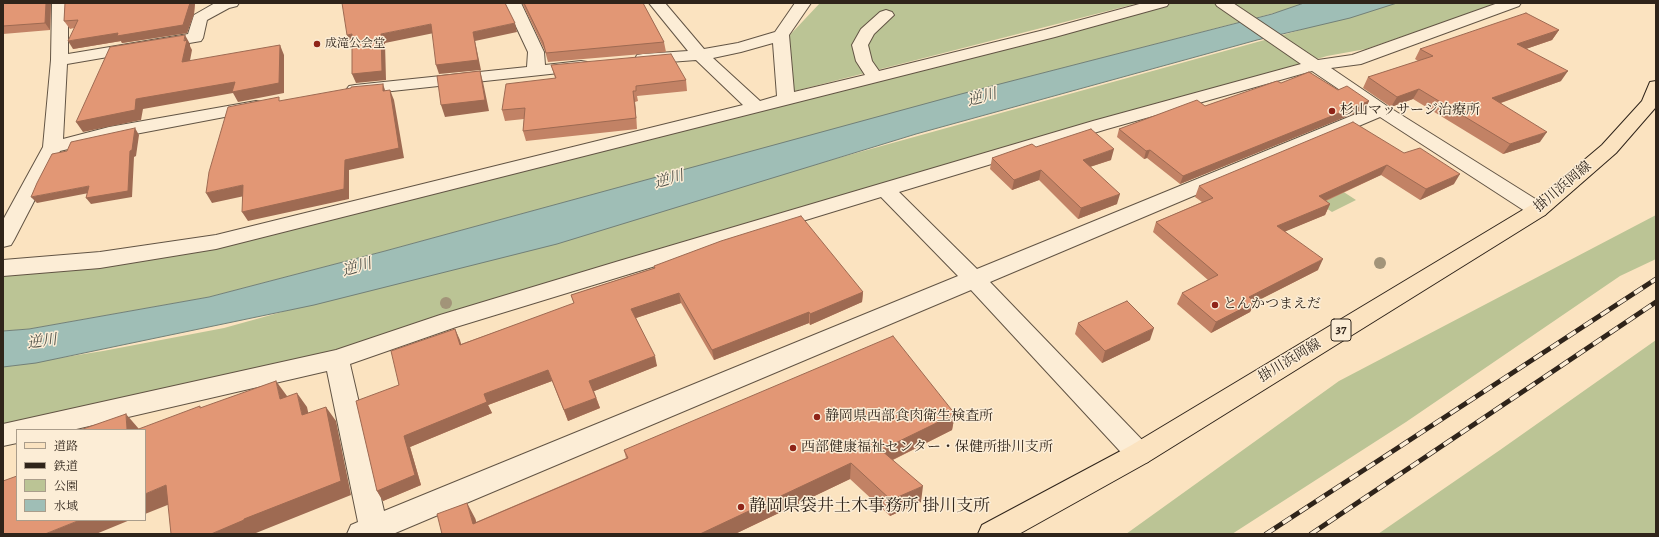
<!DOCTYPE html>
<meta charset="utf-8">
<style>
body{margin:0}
#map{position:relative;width:1659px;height:537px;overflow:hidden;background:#fbe3c0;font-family:Alegreya,"Noto Serif JP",serif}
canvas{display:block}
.frame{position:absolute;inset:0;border:4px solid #2f241a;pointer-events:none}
.legend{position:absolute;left:16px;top:429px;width:130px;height:92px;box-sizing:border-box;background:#fcedd6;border:1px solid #aa9d8b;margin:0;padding:5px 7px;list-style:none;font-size:12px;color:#2f241a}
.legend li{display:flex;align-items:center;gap:8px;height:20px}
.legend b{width:20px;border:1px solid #aa9d8b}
</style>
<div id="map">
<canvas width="1659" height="537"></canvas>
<div class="frame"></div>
<ul class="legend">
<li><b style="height:5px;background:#fbe3c0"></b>道路</li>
<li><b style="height:5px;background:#2f241a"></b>鉄道</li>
<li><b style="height:11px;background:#bbc495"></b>公園</li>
<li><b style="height:11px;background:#9fbeb6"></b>水域</li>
</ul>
</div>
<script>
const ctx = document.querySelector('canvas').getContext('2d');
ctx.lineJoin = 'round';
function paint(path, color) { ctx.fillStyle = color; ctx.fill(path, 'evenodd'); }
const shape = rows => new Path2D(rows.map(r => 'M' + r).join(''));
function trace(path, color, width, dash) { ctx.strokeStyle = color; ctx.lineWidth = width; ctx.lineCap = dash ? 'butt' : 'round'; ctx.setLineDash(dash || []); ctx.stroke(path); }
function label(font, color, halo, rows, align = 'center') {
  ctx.font = font + ' Alegreya,"Noto Serif JP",serif'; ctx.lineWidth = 3; ctx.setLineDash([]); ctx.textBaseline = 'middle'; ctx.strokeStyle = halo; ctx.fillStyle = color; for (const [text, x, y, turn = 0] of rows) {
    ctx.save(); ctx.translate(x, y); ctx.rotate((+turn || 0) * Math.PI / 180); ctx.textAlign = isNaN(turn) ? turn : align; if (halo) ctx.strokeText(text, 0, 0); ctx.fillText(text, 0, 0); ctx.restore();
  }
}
const green = shape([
 [820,3,1139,3,791,92,788,37],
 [1157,3,1304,3,1278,12,1029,77,385,251,209,297,29,329,3,331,3,270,228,239],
 [1381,3,1494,3,1485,8,1366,49,1327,56,680,248,368,344,40,417,3,424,3,367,103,351,224,328,1297,31],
 [1299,163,1356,200,1332,212,1276,174],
 [1656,215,1656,259,1620,276,1406,422,1232,534,1126,534,1339,381],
 [1656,340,1656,534,1378,534,1500,450]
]);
const water = shape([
 [1304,3,1397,3,1350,18,1257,40,916,134,557,244,314,305,36,363,3,367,3,331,29,329,209,297,385,251,961,94,1272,14,1304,3]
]);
const minor = shape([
 [52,3,68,3,68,54,188,34,194,15,215,3,239,3,237,6,229,8,207,20,203,38,201,41,67,64,63,139,109,127,256,101,262,102,265,106,262,110,256,111,109,139,60,151,14,240,11,245,3,247,3,220,43,147,51,60,52,3],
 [505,3,521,3,544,52,545,65,581,61,587,62,590,66,587,70,355,95,349,94,346,90,349,86,355,85,527,67,528,52,505,3],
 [649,3,665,3,704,49,738,43,775,32,795,3,811,3,789,35,794,92,865,75,856,61,852,45,861,29,880,12,886,10,892,12,894,15,874,34,868,45,872,61,879,71,1044,30,1143,3,1169,3,1167,6,1055,37,216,249,100,268,3,276,3,260,100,252,216,235,743,105,696,60,643,64,637,63,635,59,637,55,643,54,688,51,649,3],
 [773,43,777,96,760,101,713,58,741,52,773,43],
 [1215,3,1233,3,1318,60,1352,55,1498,3,1521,3,1519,6,1361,64,1331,68,1387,106,1545,205,1548,210,1545,215,1538,217,1531,215,1380,117,990,282,1148,446,1152,454,1148,462,1139,465,1130,462,971,290,393,534,347,534,351,525,358,522,327,371,72,430,17,430,17,443,3,446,3,424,336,350,440,315,619,261,1093,121,1301,64,1217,6,1215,3],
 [1312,71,1368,109,977,269,899,192,1107,129,1312,71],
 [881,197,958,276,384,511,350,364,456,327,881,197]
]);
const major = shape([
 [1656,81,1656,107,1616,153,1545,215,1148,462,1019,534,978,534,982,525,1130,446,1531,205,1602,145,1642,101,1650,82,1656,81]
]);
const rail = shape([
 [1266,534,1656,279],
 [1311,534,1656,302]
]);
const trees = [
 [1380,263],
 [446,303]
];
const wall = shape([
 [3,3,51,3,50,30,3,34],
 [65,3,195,3,194,14,187,33,122,43,121,41,73,49,74,28,70,29,64,21],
 [522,3,643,3,664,42,666,52,548,62,545,51],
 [1559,30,1552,40,1526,49,1561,81,1501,103,1540,142,1503,154,1413,99,1391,107,1363,88,1368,77,1418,61,1415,59,1420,49],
 [551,65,686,80,687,91,637,96,638,101,635,102,637,129,526,141,523,131,524,119,505,121,502,110,555,78],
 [1281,83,1338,90,1369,101,1365,109,1180,184,1147,158,1144,159,1117,137,1119,129,1205,106],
 [1036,147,1111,160,1090,167,1117,204,1078,219,1039,180,1012,190,990,169,992,158],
 [1404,153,1454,184,1420,200,1381,175,1326,201,1330,204,1325,215,1285,231,1318,270,1255,302,1250,312,1211,333,1177,304,1182,293,1208,280,1153,232,1156,222,1202,202,1195,197,1199,186],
 [654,266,863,292,862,302,810,325,809,323,714,360,681,303,636,318,657,366,594,391,600,408,568,421,552,381,488,405,492,413,410,447,421,485,383,501,377,491,399,385,455,329,461,344,574,304,571,295,654,268],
 [1078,323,1150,340,1102,363,1075,334],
 [955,414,952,430,893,460,921,502,890,516,850,479,735,534,442,534,475,518,476,522,626,458,624,450]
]);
const shadedWall = shape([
 [46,3,51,3,50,30,45,23],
 [190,3,195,3,194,14,187,33,122,43,121,41,73,49,68,41,118,33],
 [515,23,517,32,475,41,481,70,439,74,436,65,473,32],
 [431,24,434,33,385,43,386,80,356,83,352,74,381,34],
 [1559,30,1552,40,1511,54,1517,44],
 [352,34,356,43,351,44,347,35],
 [185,35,190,44,190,46,192,50,188,71,182,62],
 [280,45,284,55,284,93,238,102,233,93,143,109,141,120,83,132,76,122,136,99],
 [480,71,483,82,489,111,445,117,441,105],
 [1568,71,1561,81,1486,108,1492,98],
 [383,84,386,93,383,91],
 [1419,89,1413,99,1391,107,1397,97],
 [390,90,394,100,404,158,349,170,349,199,248,221,242,212,345,160],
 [633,91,635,102,637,129,636,118],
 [1369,101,1365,109,1180,184,1183,176],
 [135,128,139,135,136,156,134,157,132,197,91,204,86,198,130,151],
 [1547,132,1540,142,1503,154,1510,144],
 [1114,149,1111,160,1080,170,1083,160],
 [1150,150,1147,158,1144,159,1146,151],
 [1387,165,1381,175,1313,206,1319,196],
 [1041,170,1039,180,1012,190,1014,180],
 [1460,174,1454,184,1420,200,1426,189],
 [243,185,249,195,212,203,206,193],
 [89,186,94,192,37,203,31,197],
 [1120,194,1117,204,1078,219,1081,208],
 [1330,204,1325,215,1272,237,1277,226],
 [1323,259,1318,270,1255,302,1250,312,1211,333,1216,322,1249,297],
 [863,292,862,302,810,325,810,314],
 [679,293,681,303,633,319,631,309],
 [809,312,809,323,714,360,712,350],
 [1154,328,1150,340,1102,363,1105,351],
 [455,329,460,340,464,355,460,345],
 [655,356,657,366,592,392,589,381],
 [548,370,552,381,488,405,492,413,410,447,421,485,383,501,377,491,404,436,484,394],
 [276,381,287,396,290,413,280,399],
 [297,393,307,407,312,430,302,415],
 [596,398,600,408,568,421,564,410],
 [326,407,336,421,351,495,256,533,256,534,211,534,244,519],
 [126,414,139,429,139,430,127,430],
 [955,414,952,430,880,466,881,450],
 [851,463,850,479,735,534,700,534],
 [166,485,180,500,145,514,145,494],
 [923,486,921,502,890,516,891,500],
 [467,503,475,518,480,534,473,524],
 [80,520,130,520,96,534,45,534]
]);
const building = shape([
 [3,3,46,3,45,23,3,26,3,3],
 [65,3,190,3,189,6,183,25,117,36,118,33,68,41,78,20,64,21,65,3],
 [342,3,505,3,515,23,473,32,478,60,436,65,431,24,381,34,382,71,352,74,352,34,347,35,342,3],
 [524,3,643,3,664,42,546,53,543,42,524,3],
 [1526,13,1559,30,1517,44,1568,71,1492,98,1547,132,1510,144,1419,89,1397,97,1368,77,1433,56,1420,49,1526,13],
 [185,35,184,41,187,40,182,62,280,45,279,83,232,92,235,82,136,99,135,110,76,122,110,47,185,35],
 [671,54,686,80,636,86,636,91,633,91,636,118,523,131,525,108,502,110,506,84,556,78,551,65,671,54],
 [480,71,485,100,441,105,437,76,480,71],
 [1309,72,1338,90,1347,86,1369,101,1183,176,1150,150,1146,151,1119,129,1197,100,1205,106,1277,81,1281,83,1309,72],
 [383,84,383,91,390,90,399,148,345,160,344,189,242,212,243,185,206,193,209,172,228,107,279,97,279,101,351,88,351,87,383,84],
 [1353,122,1404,153,1420,148,1460,174,1426,189,1387,165,1319,196,1330,204,1277,226,1323,259,1249,297,1255,302,1216,322,1182,293,1218,275,1156,222,1213,198,1199,186,1353,122],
 [135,128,132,150,130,151,128,191,86,198,89,186,31,197,37,183,52,154,67,151,71,142,135,128],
 [1091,129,1114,149,1083,160,1120,194,1081,208,1041,170,1014,180,992,158,1032,144,1036,147,1091,129],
 [801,216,863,292,810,314,809,312,712,350,679,293,631,309,655,356,589,381,596,398,564,410,548,370,484,394,487,402,404,436,415,475,377,491,356,401,399,385,391,351,455,329,460,345,574,303,571,295,655,268,654,266,721,241,801,216],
 [1127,301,1154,328,1105,351,1078,323,1127,301],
 [893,336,955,414,881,450,923,486,891,500,851,463,700,534,442,534,437,514,467,503,473,524,628,458,624,450,893,336],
 [276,381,280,399,297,393,302,415,326,407,341,481,244,519,244,520,211,534,171,534,166,485,145,494,145,430,136,430,200,406,200,408,276,381],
 [126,414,127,430,80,430,126,414],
 [17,476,17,520,80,520,45,534,3,534,3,481,17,476]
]);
const markers = [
 [317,44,4,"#8f2418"],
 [1332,111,4,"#8f2418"],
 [1215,305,4,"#8f2418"],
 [817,417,4,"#8f2418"],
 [793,448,4,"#8f2418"],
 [741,507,4,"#8f2418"]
];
const farPoinames = [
 ["成滝公会堂",325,44]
];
const shields = [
 [1341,330,20]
];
const shieldNames = [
 ["37",1341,330]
];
const poiNames = [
 ["杉山マッサージ治療所",1340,111],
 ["とんかつまえだ",1223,305],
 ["静岡県西部食肉衛生検査所",825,417],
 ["西部健康福祉センター・保健所掛川支所",801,448]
];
const streetNames = [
 ["掛川浜岡線",1563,187,-40],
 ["掛川浜岡線",1290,361,-31]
];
const waterNames = [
 ["逆川",982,98,-15],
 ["逆川",669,180,-16],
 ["逆川",357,268,-16],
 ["逆川",42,342,-8]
];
const nearPoinames = [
 ["静岡県袋井土木事務所 掛川支所",749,507]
];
paint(green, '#bbc495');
paint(water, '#9fbeb6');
trace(water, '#728078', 1);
trace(minor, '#625444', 2);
trace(major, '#2f241a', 2);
paint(minor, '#fcedd6');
paint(major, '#fbe3c0');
trace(rail, '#2f241a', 5);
trace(rail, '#fcedd6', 3.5, [10]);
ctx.fillStyle = '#a29479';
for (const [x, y] of trees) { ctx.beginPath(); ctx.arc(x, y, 6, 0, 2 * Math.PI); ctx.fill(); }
paint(wall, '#c28265');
paint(shadedWall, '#9e6a52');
paint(building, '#e29775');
trace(building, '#9e6a52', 1);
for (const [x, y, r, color] of markers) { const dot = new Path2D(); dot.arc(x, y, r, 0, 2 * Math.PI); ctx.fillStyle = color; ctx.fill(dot); trace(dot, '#fcedd6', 1.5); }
label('12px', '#2f241a', '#fcedd6', farPoinames, 'left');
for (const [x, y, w] of shields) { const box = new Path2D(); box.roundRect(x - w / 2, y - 11, w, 22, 3); ctx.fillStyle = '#fcedd6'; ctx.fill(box); trace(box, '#2f241a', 1); }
label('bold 13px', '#2f241a', null, shieldNames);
label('14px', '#2f241a', '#fcedd6', poiNames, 'left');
label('14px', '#2f241a', '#fcedd6', streetNames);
label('italic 15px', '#515249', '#fcedd6', waterNames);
label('17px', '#2f241a', '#fcedd6', nearPoinames, 'left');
</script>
